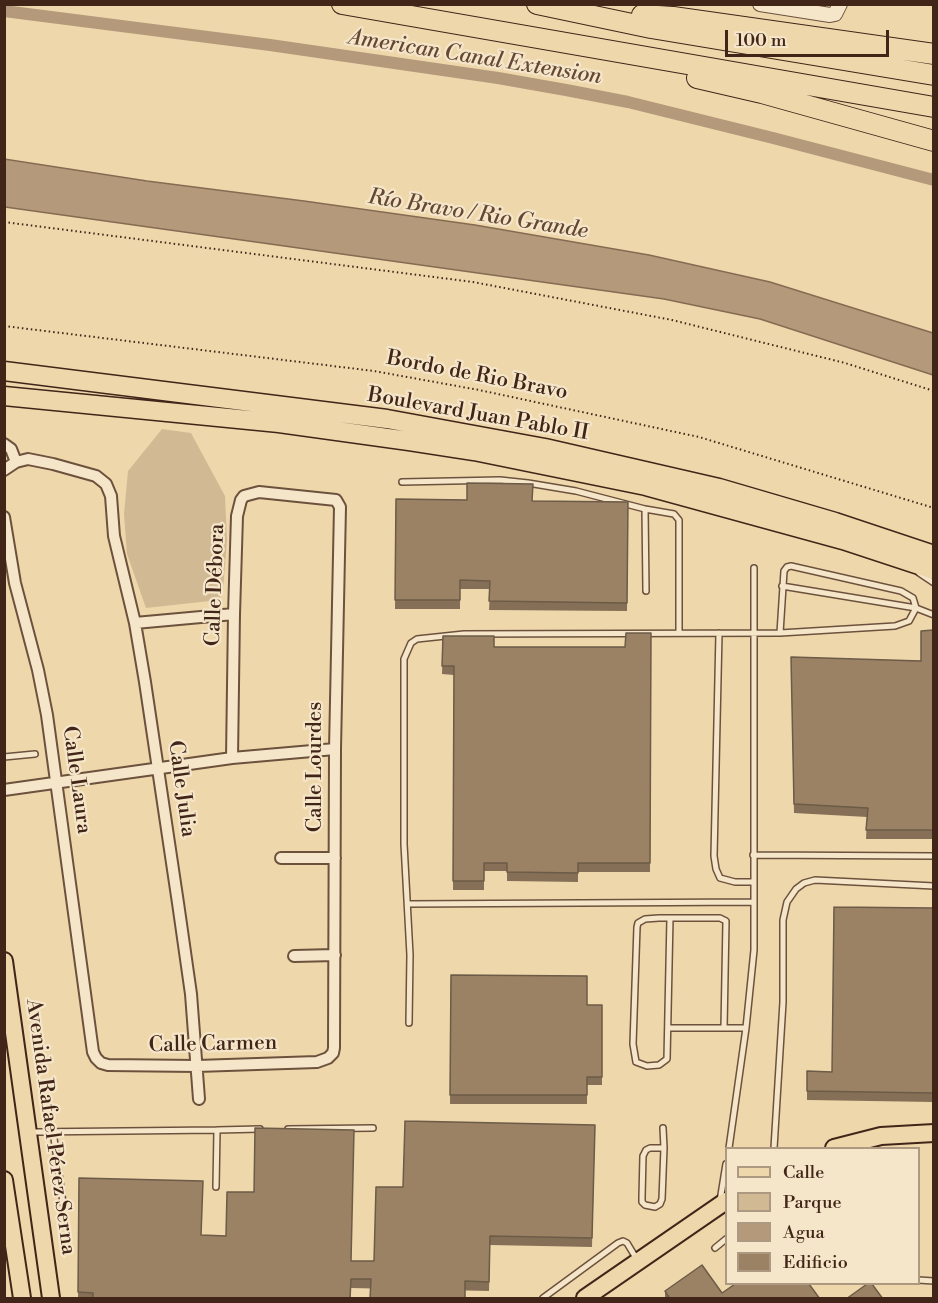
<!DOCTYPE html>
<meta charset="utf-8">
<style>
body{margin:0}
#map{position:relative;width:938px;height:1303px;overflow:hidden;background:#efd7ac;font-family:"Libre Bodoni",serif}
canvas{display:block}
.frame{position:absolute;inset:0;border:6px solid #412518;pointer-events:none}
.legend{position:absolute;left:725px;top:1147px;width:195px;height:138px;box-sizing:border-box;background:#f5e5c9;border:2px solid #ad9882;margin:0;padding:8px 10px;list-style:none;font-size:18px;color:#412518}
.legend li{display:flex;align-items:center;gap:12px;height:30px}
.legend b{width:30px;border:2px solid #ad9882}
.scale{position:absolute;left:725px;top:30px;width:164px;height:27px;box-sizing:border-box;border:3px solid #412518;border-top:0;padding-left:8px;font-size:18px;line-height:21px;white-space:nowrap;color:#412518;-webkit-text-stroke:4px #f5e5c9;paint-order:stroke}
</style>
<div id="map">
<canvas width="938" height="1303"></canvas>
<div class="frame"></div>
<ul class="legend">
<li><b style="height:8px;background:#efd7ac"></b>Calle</li>
<li><b style="height:16px;background:#d1b993"></b>Parque</li>
<li><b style="height:16px;background:#b49a7a"></b>Agua</li>
<li><b style="height:16px;background:#9b8265"></b>Edificio</li>
</ul>
<div class="scale">100 m</div>
</div>
<script>
const ctx = document.querySelector('canvas').getContext('2d');
ctx.lineJoin = 'round';
function paint(path, color) { ctx.fillStyle = color; ctx.fill(path, 'evenodd'); }
const shape = rows => new Path2D(rows.map(r => 'M' + r).join(''));
function trace(path, color, width, dash) { ctx.strokeStyle = color; ctx.lineWidth = width; ctx.lineCap = dash ? 'butt' : 'round'; ctx.setLineDash(dash || []); ctx.stroke(path); }
function label(font, color, halo, rows, align = 'center') {
  ctx.font = font + ' "Libre Bodoni",serif'; ctx.lineWidth = 4.5; ctx.setLineDash([]); ctx.textBaseline = 'middle'; ctx.strokeStyle = halo; ctx.fillStyle = color; for (const [text, x, y, turn = 0] of rows) {
    ctx.save(); ctx.translate(x, y); ctx.rotate((+turn || 0) * Math.PI / 180); ctx.textAlign = isNaN(turn) ? turn : align; if (halo) ctx.strokeText(text, 0, 0); ctx.fillText(text, 0, 0); ctx.restore();
  }
}
const green = shape([
 [162,429,191,433,225,496,227,540,223,590,219,600,146,608,127,554,124,514,128,471]
]);
const water = shape([
 [4,159,147,181,304,201,475,225,649,255,770,282,933,333,933,375,760,319,664,299,5,207,4,159]
]);
const canal = shape([
 [4,11,270,45,498,78,566,90,628,102,773,138,934,180]
]);
const path = shape([
 [4,222,473,282,672,320,845,363,934,391],
 [4,326,374,371,479,390,699,437,934,508]
]);
const service = shape([
 [402,482,500,480,528,483,576,491,645,509,674,514,679,520,679,632],
 [645,509,646,591],
 [791,566,901,591,913,598,916,608,909,621,895,626,780,633,784,571,787,567,791,566],
 [919,573,934,583],
 [782,586,916,608,934,615],
 [719,633,714,856,716,869,720,878,735,882,754,882],
 [4,757,35,754],
 [753,855,934,856],
 [408,904,754,902],
 [670,918,667,1059,659,1065,647,1066,636,1062,633,1044,637,927,638,923,645,919,659,918,720,918,726,921,724,1028],
 [409,1023,410,955,404,844,404,659,411,643,417,639,464,634,780,633],
 [668,1028,746,1028],
 [663,1128,664,1148,662,1199,660,1204,655,1207,645,1205,642,1202,642,1197,643,1156,646,1150,650,1148,664,1148],
 [288,1129,373,1128],
 [217,1130,260,1129],
 [53,1131,63,1203],
 [31,1132,217,1130,216,1187],
 [729,1148,746,1028,754,950,754,568],
 [774,1148,783,1002,783,920,787,902,796,889,804,883,815,880,934,886],
 [720,1201,726,1164],
 [715,1248,726,1239],
 [918,1280,934,1281],
 [543,1298,618,1243,623,1241,627,1243,636,1258]
]);
const minor = shape([
 [4,444,11,449,16,462],
 [4,470,16,462,28,459,53,464,96,476,106,484,111,496,114,536,135,623,145,682,178,903,191,994,199,1099],
 [4,517,15,583,38,670,47,715,93,1052,96,1058,101,1063,108,1065,197,1066,317,1062,328,1058,333,1053,334,1048,335,749,340,507,336,500,259,492,244,496,241,500,237,516,234,614,232,758],
 [135,623,234,614],
 [4,790,232,758,335,749],
 [281,858,335,858],
 [294,956,335,955]
]);
const tertiary = shape([
 [760,4,830,15,835,14,840,4]
]);
const primary = shape([
 [4,961,51,1298],
 [834,1148,881,1136,934,1133],
 [4,1180,22,1298],
 [585,1298,726,1201]
]);
const trunk = shape([
 [4,371,387,419,545,448,719,488,835,522,934,555],
 [4,396,279,423,409,441,474,451,646,486,843,540,934,570]
]);
const motorway = shape([
 [342,4,934,107],
 [537,4,651,28,934,75],
 [642,15,673,17,934,54],
 [697,78,762,93,934,141]
]);
const wall = shape([
 [396,499,628,502,627,611,489,610,490,589,460,589,460,609,395,609],
 [933,630,933,839,866,839,867,817,794,813,791,657,921,661],
 [651,633,650,872,578,872,578,882,507,881,507,871,484,871,484,890,453,890,454,675,442,674,443,636,494,647,625,647],
 [933,908,933,1102,807,1100,807,1071,832,1072],
 [451,975,587,1005,602,1005,602,1085,587,1085,587,1104,450,1104],
 [595,1125,592,1247,490,1245,489,1291,351,1288,350,1299,78,1299,79,1178,202,1235,351,1261,374,1261,403,1187],
 [665,1291,722,1293,820,1299,665,1299]
]);
const building = shape([
 [467,483,533,484,532,501,628,502,627,603,489,601,490,581,460,580,460,600,395,600,396,499,467,500,467,483],
 [933,630,933,830,866,830,868,808,794,804,791,657,921,661,921,631,933,630],
 [626,633,651,633,650,863,578,863,578,873,507,872,507,863,484,863,484,881,453,881,454,666,442,666,443,636,494,636,494,647,625,647,626,633],
 [834,907,933,908,933,1093,807,1091,807,1071,832,1072,834,907],
 [451,975,587,976,587,1005,602,1005,602,1077,587,1077,587,1095,450,1095,451,975],
 [405,1121,595,1125,592,1238,490,1236,489,1282,465,1281,465,1299,370,1299,371,1279,351,1279,350,1299,93,1299,93,1293,78,1292,79,1178,203,1181,201,1235,226,1236,227,1192,254,1192,255,1128,354,1130,351,1261,374,1261,376,1187,403,1187,405,1121],
 [702,1265,722,1293,735,1284,809,1284,820,1299,670,1299,665,1291,702,1265],
 [867,1284,872,1284,883,1299,846,1299,867,1284]
]);
const streetNames = [
 ["Bordo de Rio Bravo",477,376,11],
 ["Boulevard Juan Pablo II",478,415,10],
 ["Calle Débora",216,585,-88],
 ["Calle Lourdes",316,767,-90],
 ["Calle Laura",76,780,82],
 ["Calle Julia",181,789,82],
 ["Calle Carmen",213,1045,-1],
 ["Avenida Rafael Pérez Serna",50,1127,82]
];
const waterNames = [
 ["American Canal Extension",475,58,9],
 ["Río Bravo / Rio Grande",478,215,9]
];
paint(green, '#d1b993');
paint(water, '#b49a7a');
trace(water, '#866b53', 1.5);
trace(canal, '#b49a7a', 12);
trace(service, '#6c523d', 8);
trace(minor, '#6c523d', 14);
trace(tertiary, '#6c523d', 16);
trace(primary, '#412518', 20);
trace(trunk, '#412518', 21);
trace(motorway, '#412518', 22);
trace(path, '#412518', 2, [1.5, 3]);
trace(service, '#f5e5c9', 5);
trace(minor, '#f5e5c9', 10);
trace(tertiary, '#f5e5c9', 14);
trace(primary, '#efd7ac', 16);
trace(trunk, '#efd7ac', 18);
trace(motorway, '#efd7ac', 20);
paint(wall, '#857057');
paint(building, '#9b8265');
trace(building, '#6c5b47', 1.5);
label('21px', '#412518', '#f5e5c9', streetNames);
label('italic 22px', '#644835', '#f5e5c9', waterNames);
</script>
